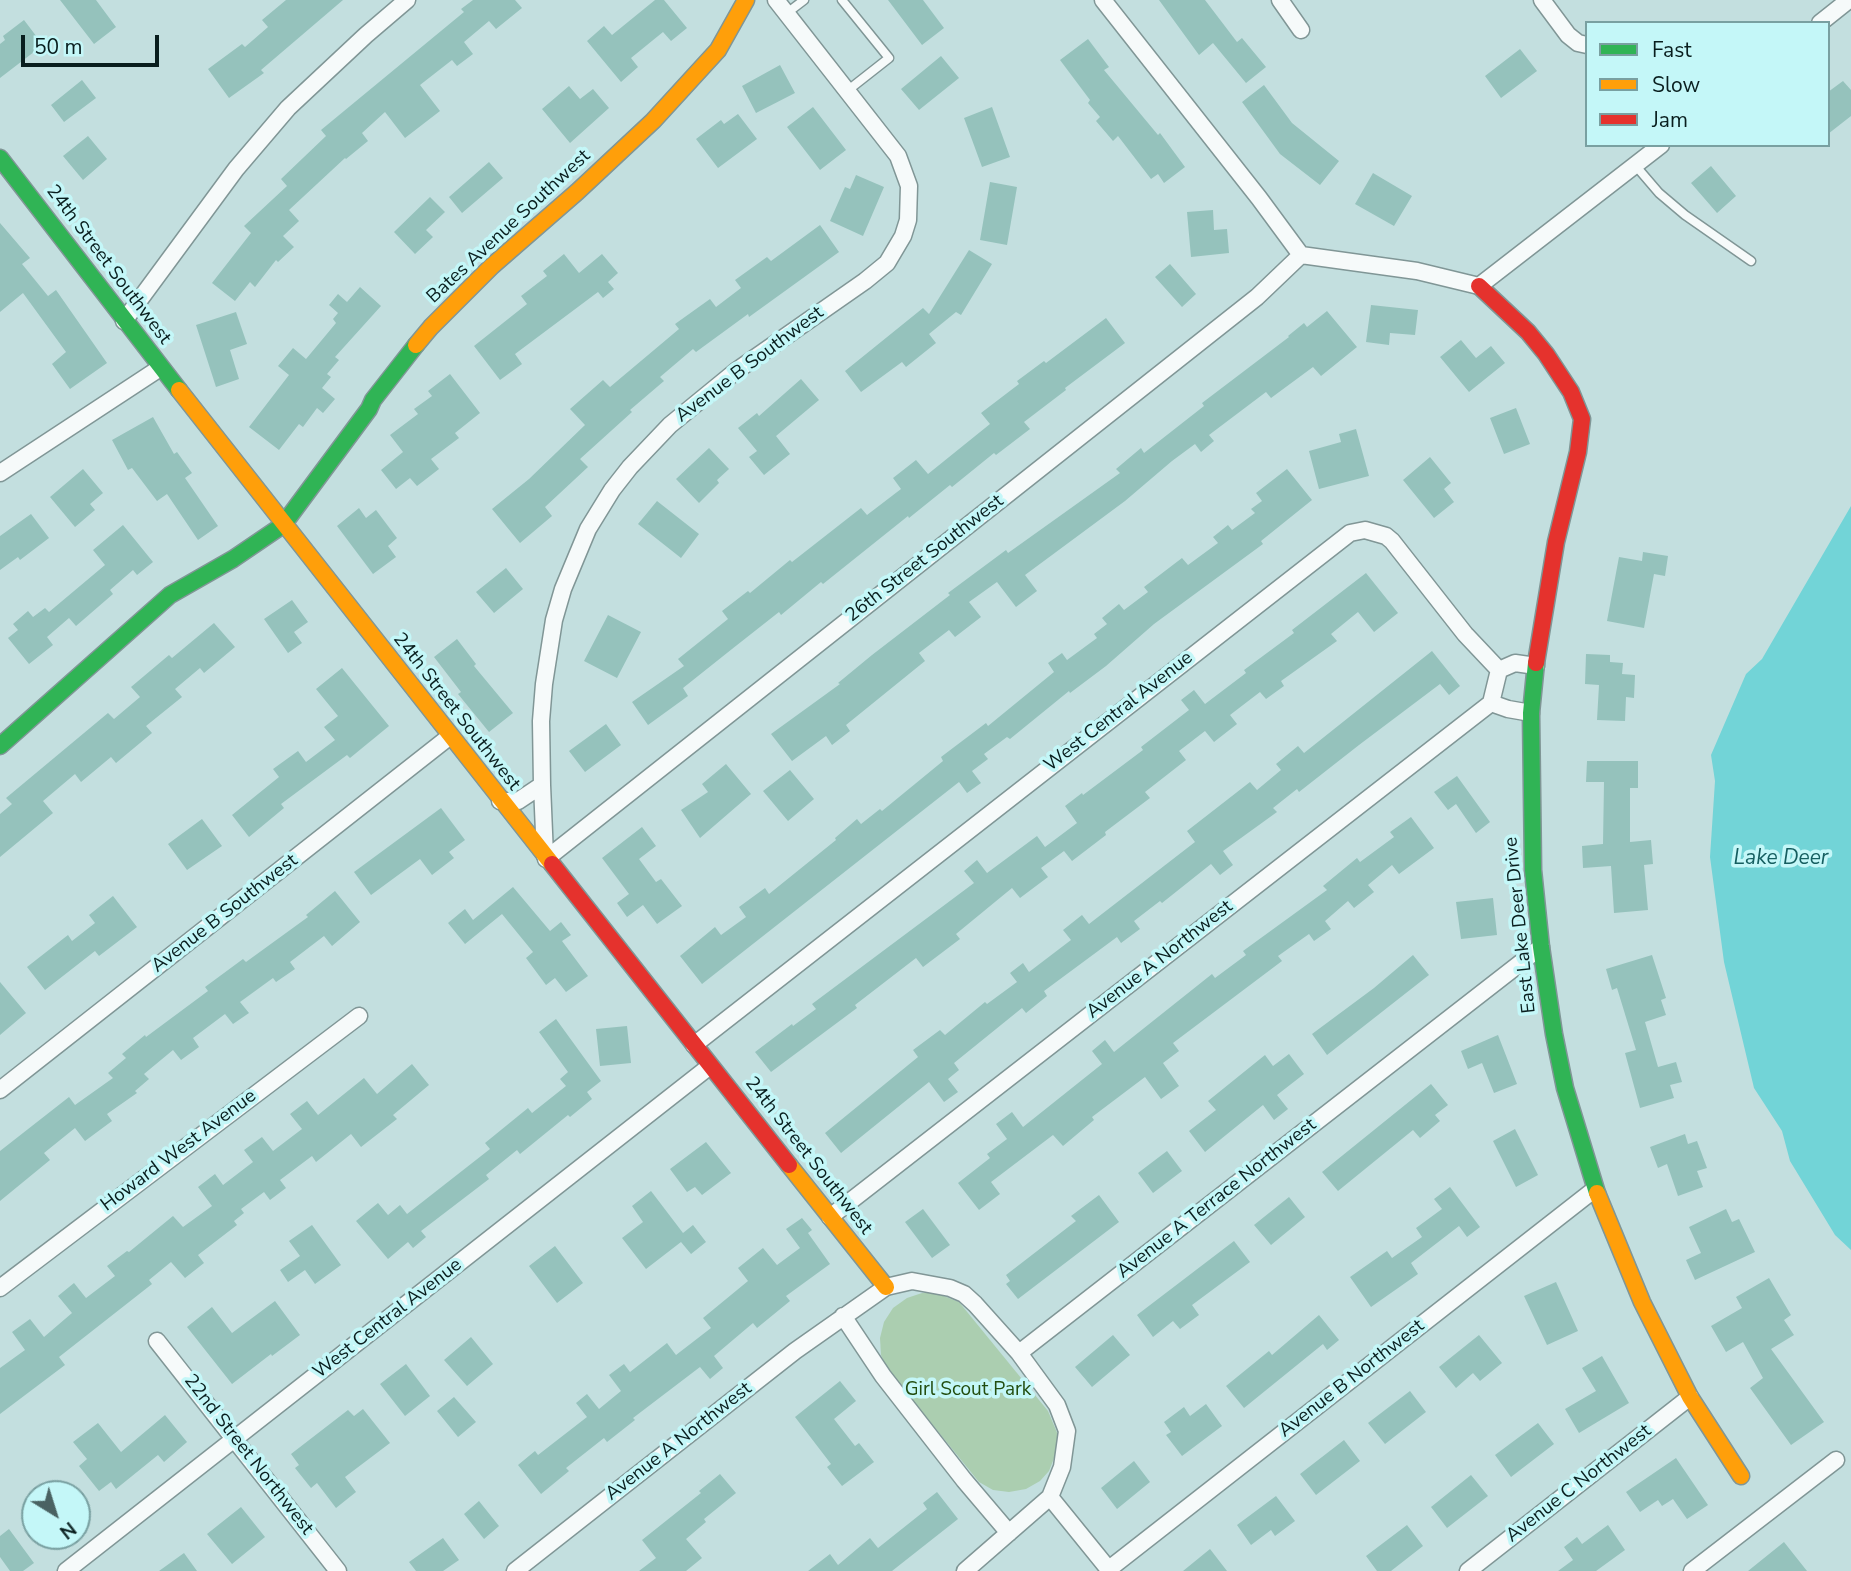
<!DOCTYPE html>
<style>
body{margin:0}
#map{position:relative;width:1851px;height:1571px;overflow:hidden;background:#c3dfdf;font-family:"Nunito Sans",sans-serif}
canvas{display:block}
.legend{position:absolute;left:1585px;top:21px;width:245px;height:126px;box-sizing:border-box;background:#c4f7f8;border:2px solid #79a0a1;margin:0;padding:9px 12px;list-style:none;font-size:21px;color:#091e1e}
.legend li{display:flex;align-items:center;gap:14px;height:35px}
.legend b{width:35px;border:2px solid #79a0a1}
.north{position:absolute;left:21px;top:1480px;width:70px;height:70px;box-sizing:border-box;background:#c4f7f8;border:2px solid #79a0a1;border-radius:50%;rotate:142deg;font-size:19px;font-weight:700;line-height:28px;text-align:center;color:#091e1e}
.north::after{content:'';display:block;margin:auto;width:24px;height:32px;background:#4a6262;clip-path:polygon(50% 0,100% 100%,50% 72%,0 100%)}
.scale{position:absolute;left:21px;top:35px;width:138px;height:32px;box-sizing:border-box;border:4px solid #091e1e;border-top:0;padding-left:9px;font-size:21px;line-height:24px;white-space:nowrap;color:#091e1e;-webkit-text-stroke:5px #c4f7f8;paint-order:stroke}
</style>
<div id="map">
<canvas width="1851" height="1571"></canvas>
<ul class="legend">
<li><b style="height:9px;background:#30b455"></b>Fast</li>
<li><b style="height:9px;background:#ff9f0a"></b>Slow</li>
<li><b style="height:9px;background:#e5322d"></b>Jam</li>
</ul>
<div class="north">N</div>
<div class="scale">50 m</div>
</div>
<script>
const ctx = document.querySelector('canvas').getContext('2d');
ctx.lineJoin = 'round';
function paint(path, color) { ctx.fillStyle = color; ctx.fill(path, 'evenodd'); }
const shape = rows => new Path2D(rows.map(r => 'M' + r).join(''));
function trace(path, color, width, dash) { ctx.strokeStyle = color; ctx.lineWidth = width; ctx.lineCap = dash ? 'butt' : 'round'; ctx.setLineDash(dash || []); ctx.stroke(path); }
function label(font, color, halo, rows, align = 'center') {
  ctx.font = font + ' "Nunito Sans",sans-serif'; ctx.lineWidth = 7; ctx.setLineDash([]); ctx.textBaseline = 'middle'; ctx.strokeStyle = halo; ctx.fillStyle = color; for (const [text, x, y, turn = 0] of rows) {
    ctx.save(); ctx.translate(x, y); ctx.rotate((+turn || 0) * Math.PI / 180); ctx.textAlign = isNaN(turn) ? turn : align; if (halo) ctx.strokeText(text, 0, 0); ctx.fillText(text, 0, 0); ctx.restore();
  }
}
const green = shape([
 [922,1293,936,1293,959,1302,1048,1411,1058,1435,1058,1448,1049,1471,1040,1481,1026,1489,1009,1492,993,1490,979,1482,888,1370,881,1355,880,1338,884,1322,893,1308,907,1298]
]);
const water = shape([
 [1851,506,1851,1250,1835,1235,1790,1161,1782,1131,1754,1088,1724,962,1710,857,1715,781,1711,755,1746,674,1762,659]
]);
const building = shape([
 [60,0,96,0,116,27,94,44],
 [286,0,343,0,261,70,264,73,229,98,208,69,242,44,245,47,268,27,262,20],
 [473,0,515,0,522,8,496,29,489,21,464,42,473,54,457,66,452,60,420,85,440,111,405,138,385,112,362,133,368,141,346,159,345,158,289,210,299,221,283,236,294,247,278,262,276,260,255,287,250,282,235,301,212,283,251,233,244,226,287,186,281,179,326,136,321,130,464,12,461,9],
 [655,0,664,0,687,28,671,41,663,32,631,58,638,67,621,82,587,41,604,26,612,35],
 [888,0,923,0,944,28,922,45],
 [1159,0,1205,0,1237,42,1242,38,1266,67,1246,83,1213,43,1199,55],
 [24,20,43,45,0,78,0,44,5,40,3,36],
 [1088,39,1109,67,1104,70,1158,135,1160,133,1185,167,1164,183,1158,174,1151,179,1118,136,1113,141,1096,121,1100,117,1088,103,1090,100,1060,60],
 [1520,49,1537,71,1501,98,1485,76],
 [941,56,959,78,919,110,901,89],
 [780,65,795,93,756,113,742,86],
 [82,80,96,98,64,122,51,105],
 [1843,81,1851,90,1851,116,1828,134,1828,92],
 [1264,85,1292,123,1339,161,1320,185,1280,154,1242,102],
 [569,86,580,99,593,89,609,108,570,143,542,109],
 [813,107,846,150,820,170,787,127],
 [992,107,1010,157,982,167,964,118],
 [738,114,757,139,718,168,696,139,721,120,724,124],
 [88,136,107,159,83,180,63,156],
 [489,162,503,178,462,213,449,197],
 [1711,166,1736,196,1717,213,1691,183],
 [1373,173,1412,196,1394,226,1355,204],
 [856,175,884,187,863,236,830,221,845,187,850,189],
 [990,182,1017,187,1007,245,980,240],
 [430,197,445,212,426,230,433,237,415,254,394,232],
 [1213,210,1214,230,1227,229,1229,253,1191,257,1187,212],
 [0,223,30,258,22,264,48,296,56,290,107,363,70,389,52,364,66,352,23,293,0,312],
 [820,225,839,252,749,317,748,314,696,352,693,349,660,377,664,381,630,410,632,412,580,459,588,467,545,507,552,516,520,543,492,509,529,479,585,425,570,409,603,380,610,387,679,329,675,324,710,299,716,307,741,288,735,280,767,257,771,261],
 [969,250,992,264,961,315,956,312,929,334,936,343,906,367,902,362,861,392,845,371,923,308,929,314],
 [564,254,579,273,602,254,618,273,608,282,614,289,603,298,598,292,515,354,522,364,500,380,474,346,527,304,521,296,547,276,543,271],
 [1170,264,1196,294,1182,307,1155,277],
 [360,287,381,306,335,357,339,360,327,374,331,377,322,388,335,399,323,413,317,408,303,427,299,424,279,450,249,427,289,375,278,366,293,348,306,359,336,323,333,319,338,313,329,305,338,294,347,302],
 [1371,305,1418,310,1415,335,1390,333,1389,345,1366,342],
 [1327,311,1357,347,1321,376,1313,367,1271,398,1266,392,1209,435,1214,441,1201,452,1195,444,1172,461,1125,501,1025,575,1037,591,1016,607,997,582,969,602,981,617,955,637,949,630,919,653,925,661,846,725,850,731,832,745,826,736,792,761,771,734,840,684,838,683,872,655,950,595,948,593,1006,550,1008,553,1120,473,1116,469,1141,448,1144,453,1204,406,1202,403,1289,337,1288,336,1304,323,1307,327],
 [236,312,247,344,230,350,239,379,216,387,196,325],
 [1106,318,1125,343,1065,388,1066,390,1024,422,1030,429,996,455,994,453,952,487,950,485,909,518,908,516,823,584,821,582,781,615,779,612,732,649,683,688,688,696,648,725,632,702,684,666,678,659,728,619,722,611,748,591,750,593,790,560,792,562,861,508,867,515,901,489,893,478,916,460,928,474,990,424,981,413,1019,384,1017,381,1044,361,1046,363],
 [1461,340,1476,358,1491,346,1505,363,1469,392,1440,357],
 [450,374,480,413,455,433,459,438,431,459,439,469,417,486,410,478,396,489,381,470,403,452,390,435,418,414,414,409,432,396,428,391],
 [801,379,819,400,776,436,790,454,764,475,749,457,757,451,738,428,757,413,759,416],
 [1516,408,1530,444,1504,454,1490,418],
 [153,417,174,454,177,452,192,473,185,478,218,526,198,540,167,494,157,501,132,468,128,470,112,440],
 [1356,429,1369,476,1319,489,1309,451,1341,442,1339,434],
 [709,448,729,469,717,480,719,483,699,503,676,479],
 [1430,457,1451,483,1444,489,1454,502,1434,518,1403,480],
 [83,469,103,493,90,504,95,510,75,527,50,497],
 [1287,469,1312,500,1261,541,1263,544,1154,624,1106,666,1070,693,1069,691,1010,739,1007,737,984,754,988,759,972,771,981,783,967,793,959,782,702,984,680,956,715,927,721,935,746,917,739,907,765,888,769,894,836,840,835,838,857,819,861,824,880,809,882,811,943,761,941,757,986,723,988,726,1054,672,1048,663,1062,653,1067,660,1097,638,1094,634,1107,624,1102,618,1119,604,1124,610,1148,592,1144,587,1182,558,1188,565,1218,543,1213,537,1228,525,1232,530,1255,513,1251,509,1262,501,1256,493],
 [657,501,699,534,681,558,638,524],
 [359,508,366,518,376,510,397,538,388,546,396,557,373,574,337,526],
 [31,514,49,538,20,560,18,557,0,570,0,536],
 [123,525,153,562,137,575,133,570,110,590,113,594,76,626,69,618,47,637,53,645,29,664,8,638,18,630,13,624,28,611,33,617,45,608,49,612,105,565,93,550],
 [1643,552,1668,556,1665,576,1654,574,1644,628,1607,621,1619,557,1642,561],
 [506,568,523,589,494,613,476,592],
 [1366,573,1398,613,1374,632,1358,612,1331,634,1337,641,1281,681,1284,686,1266,699,1260,692,1230,715,1237,724,1214,742,1205,731,1179,751,1186,760,1145,792,1150,798,1105,832,1106,835,1072,861,1064,851,1041,868,1048,877,1020,898,1012,888,956,934,960,939,923,967,916,958,855,1005,857,1008,771,1072,755,1052,792,1024,793,1026,816,1009,812,1004,974,883,964,871,977,860,987,873,1037,836,1045,847,1077,823,1065,806,1082,793,1083,795,1143,750,1141,747,1189,710,1181,700,1194,690,1205,704,1246,673,1244,670,1294,633,1292,630],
 [292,600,308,622,294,632,302,643,288,653,264,619],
 [608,615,641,632,617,678,584,661],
 [214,623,235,647,204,673,200,668,175,689,182,697,146,726,152,733,116,763,111,757,81,782,75,774,43,801,53,813,0,857,0,814,12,804,6,798,108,713,114,719,140,697,131,687,169,655,172,658],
 [457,639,476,664,474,666,513,713,489,732,458,694,461,692,434,657],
 [1432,651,1460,686,1449,695,1440,684,1359,745,1299,792,1297,789,1273,808,1277,812,1223,851,1233,865,1220,875,1211,864,1162,903,1160,901,1134,921,1140,929,1121,943,1117,937,1044,991,1047,996,1026,1013,1022,1008,954,1063,959,1070,948,1079,958,1092,944,1102,929,1082,841,1153,825,1133,918,1057,913,1050,940,1030,945,1035,985,1002,987,1004,1017,982,1010,973,1023,963,1029,972,1071,940,1063,930,1082,915,1089,924,1195,842,1187,831,1250,782,1257,790,1281,770,1276,764,1298,746,1304,753],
 [1586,654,1610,655,1610,662,1623,663,1622,674,1635,675,1634,698,1626,697,1625,721,1597,720,1599,685,1585,684],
 [342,668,389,726,350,758,347,755,281,804,284,808,249,837,232,815,279,777,273,769,298,751,306,762,335,740,324,727,338,716,316,689],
 [606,724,621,745,585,772,569,751],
 [1587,761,1638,761,1638,788,1630,788,1630,842,1651,840,1653,864,1644,865,1648,910,1614,913,1611,866,1583,868,1582,846,1603,844,1604,782,1586,782],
 [726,764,751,794,700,838,681,810,708,792,702,784],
 [790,770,814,799,788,821,763,791],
 [1457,776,1490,822,1476,833,1456,804,1448,810,1434,792],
 [441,808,465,840,449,852,454,858,432,875,420,859,371,895,354,872],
 [1411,817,1434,848,1399,874,1392,865,1368,885,1374,892,1354,908,1348,901,1325,921,1331,929,1314,941,1309,934,1278,956,1282,961,1173,1043,1179,1051,1163,1063,1179,1086,1161,1099,1145,1077,1092,1117,1094,1120,1063,1146,1053,1135,991,1182,1000,1194,979,1210,958,1183,990,1158,987,1154,1007,1139,996,1124,1012,1112,1023,1127,1102,1064,1092,1051,1105,1040,1114,1052,1212,974,1215,978,1246,955,1243,951,1327,890,1323,886,1357,858,1360,862,1394,837,1390,832],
 [202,819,222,846,187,870,168,844],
 [642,827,656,846,639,859,656,882,661,879,682,906,657,924,643,905,627,917,617,903,629,894,602,858],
 [513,887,550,931,561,922,571,935,562,941,588,976,566,992,555,978,546,985,526,958,533,952,502,914,465,944,448,923,465,909,473,920],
 [335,891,360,922,332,946,324,936,290,962,295,969,276,982,273,978,240,1002,249,1013,233,1024,225,1014,193,1038,199,1047,181,1060,173,1050,144,1074,149,1079,135,1091,137,1093,107,1114,112,1121,85,1141,75,1128,44,1153,50,1160,0,1201,0,1151,69,1097,75,1105,113,1078,108,1073,126,1058,122,1054,145,1035,146,1037,208,991,205,987,243,959,246,962,308,917,306,915],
 [113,896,137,927,99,956,95,951,45,990,27,967,68,935,72,941,95,923,89,915],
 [1493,898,1497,935,1461,939,1456,902],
 [1413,955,1429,975,1327,1055,1312,1034,1374,988],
 [1652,955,1666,998,1661,1000,1666,1015,1645,1022,1658,1067,1676,1062,1682,1082,1670,1085,1674,1098,1640,1108,1625,1053,1636,1050,1617,988,1612,990,1606,969],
 [0,982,26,1013,0,1035],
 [556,1019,601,1081,587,1092,592,1099,570,1117,568,1115,520,1154,517,1150,486,1175,489,1179,421,1231,426,1237,413,1248,408,1242,388,1259,356,1221,378,1203,388,1215,400,1205,407,1214,490,1149,485,1143,528,1108,532,1113,566,1086,560,1079,568,1072,539,1032],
 [627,1026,631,1063,600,1066,596,1029],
 [1498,1035,1517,1084,1494,1093,1482,1063,1468,1069,1461,1051],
 [1289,1054,1304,1074,1277,1095,1288,1109,1274,1120,1263,1105,1205,1152,1189,1131,1216,1110,1208,1101,1265,1055,1273,1066],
 [412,1064,429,1085,393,1115,397,1119,361,1147,351,1134,316,1162,312,1156,280,1180,286,1188,270,1200,264,1192,241,1209,244,1213,234,1221,237,1225,198,1255,204,1263,185,1278,171,1262,149,1280,152,1284,59,1357,65,1365,0,1414,0,1368,25,1350,12,1332,30,1319,44,1337,72,1313,58,1296,74,1283,86,1298,115,1276,107,1266,127,1251,129,1252,173,1216,183,1227,212,1206,198,1187,215,1174,223,1185,253,1162,244,1150,262,1137,273,1151,302,1129,290,1114,307,1101,318,1115,364,1078,377,1094],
 [1431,1084,1448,1105,1435,1115,1440,1121,1420,1138,1413,1130,1338,1191,1322,1172],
 [1515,1129,1538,1175,1516,1187,1493,1141],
 [1685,1134,1688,1144,1697,1141,1707,1168,1697,1171,1703,1187,1678,1196,1667,1164,1658,1168,1650,1147],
 [706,1142,731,1173,702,1195,695,1187,687,1192,670,1169],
 [1167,1151,1182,1171,1153,1193,1138,1173],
 [1450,1187,1480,1227,1467,1237,1459,1226,1411,1263,1418,1274,1371,1307,1350,1277,1387,1251,1392,1258,1422,1237,1416,1228,1442,1209,1434,1199],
 [651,1191,683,1233,693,1225,706,1242,691,1254,681,1242,646,1269,622,1238,643,1222,632,1206],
 [1099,1195,1119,1222,1018,1299,1006,1284,1010,1281,1006,1275,1076,1221,1071,1216],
 [1289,1197,1305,1217,1271,1245,1254,1225],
 [923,1209,950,1245,932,1258,905,1222],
 [1726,1209,1732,1222,1739,1219,1755,1252,1695,1280,1686,1260,1701,1253,1689,1227],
 [802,1218,812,1230,808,1233,830,1264,786,1296,790,1301,757,1328,753,1323,714,1356,723,1368,710,1379,700,1367,633,1418,635,1420,607,1442,604,1438,566,1468,569,1471,541,1494,518,1465,535,1451,538,1455,587,1417,576,1403,587,1394,599,1409,621,1391,609,1375,624,1364,630,1372,667,1343,676,1355,711,1328,703,1318,748,1281,738,1268,763,1248,777,1265,800,1248,786,1229],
 [312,1225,341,1265,315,1284,305,1270,288,1282,280,1270,300,1256,289,1241],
 [1234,1241,1250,1262,1192,1305,1199,1315,1180,1329,1173,1321,1153,1337,1137,1315],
 [555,1246,583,1283,557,1303,529,1266],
 [1769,1278,1791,1315,1784,1320,1794,1335,1771,1349,1824,1422,1791,1445,1750,1388,1763,1378,1743,1342,1726,1352,1711,1326,1742,1308,1736,1297],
 [1556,1282,1578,1331,1547,1345,1524,1296],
 [275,1301,300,1335,272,1356,271,1354,232,1384,187,1327,212,1307,232,1333],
 [1319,1315,1339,1340,1327,1350,1323,1344,1244,1408,1226,1386,1269,1351,1272,1355],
 [1113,1335,1130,1355,1092,1387,1075,1367],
 [1479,1335,1502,1363,1480,1381,1473,1373,1456,1388,1439,1367],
 [471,1337,493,1364,467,1386,444,1360],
 [1602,1356,1629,1403,1579,1433,1565,1409,1596,1391,1582,1368],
 [406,1364,430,1396,405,1416,380,1384],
 [840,1381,856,1401,834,1419,855,1446,859,1443,874,1462,842,1486,827,1467,831,1464,795,1417],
 [1410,1391,1426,1412,1385,1444,1368,1423],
 [454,1397,476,1422,458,1437,437,1411],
 [1206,1404,1222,1426,1182,1456,1166,1435,1171,1432,1164,1422,1184,1407,1190,1416],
 [363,1409,390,1443,345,1477,356,1492,336,1508,317,1483,311,1488,295,1468,299,1465,291,1454,348,1410,354,1416],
 [165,1415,187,1442,164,1462,158,1455,116,1489,111,1482,99,1491,79,1466,87,1459,73,1442,98,1423,121,1452],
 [1538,1423,1554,1444,1511,1477,1495,1455],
 [1344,1440,1360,1461,1316,1495,1300,1474],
 [1676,1458,1708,1505,1687,1519,1673,1499,1662,1506,1658,1500,1640,1512,1626,1492],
 [1134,1461,1150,1482,1117,1509,1101,1488],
 [720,1474,736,1493,704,1519,706,1522,686,1539,702,1558,686,1571,639,1571,656,1558,642,1540,701,1493,699,1491],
 [1471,1475,1488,1496,1447,1528,1431,1507],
 [937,1492,958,1519,892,1571,808,1571,830,1554,838,1565,870,1538,878,1548,927,1509,923,1503],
 [1276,1496,1295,1521,1275,1536,1271,1530,1251,1545,1237,1525],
 [479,1501,499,1526,484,1539,464,1514],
 [241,1507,265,1537,232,1564,207,1534],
 [1407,1525,1423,1546,1391,1571,1377,1571,1366,1556],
 [1608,1525,1625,1550,1596,1571,1558,1571,1573,1560,1564,1547,1577,1537,1582,1544],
 [9,1529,34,1563,23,1571,10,1571,0,1557,0,1536],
 [443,1538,459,1560,443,1571,416,1571,409,1562],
 [1784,1542,1807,1571,1748,1571],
 [1210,1549,1227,1571,1183,1571],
 [184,1553,197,1571,159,1571]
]);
const lane = shape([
 [842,0,889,58,847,91],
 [787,13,804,0],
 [1635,165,1659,193,1685,215,1751,261]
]);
const street = shape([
 [1103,0,1259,198,1301,255,1417,271,1479,286,1661,145],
 [1280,0,1301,30],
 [1542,0,1568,35,1578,43,1587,45],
 [1820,23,1849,0],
 [124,321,236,169,288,108,366,35,407,0],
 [0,473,160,368],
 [1499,670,1515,663,1536,666],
 [1491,703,1508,709,1531,713],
 [1491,703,1499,670],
 [500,801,518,801,542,785],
 [545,856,542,785,541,721,544,684,554,620,563,589,588,529,612,490,630,467,670,425,736,371,865,281,887,263,903,236,908,220,909,186,898,156,776,0],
 [546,859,1257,297,1301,255],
 [694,1045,1350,533,1365,530,1386,536,1392,541,1465,634,1499,670],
 [0,1090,449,737],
 [830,1217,1491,703],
 [0,1288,359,1016],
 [843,1316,883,1376,964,1480,1009,1533],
 [157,1341,338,1571],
 [1019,1353,1541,947],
 [1050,1497,1110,1571],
 [1109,1569,1595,1189],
 [66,1571,710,1066],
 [515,1571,795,1351,886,1287,912,1281,950,1288,964,1294,975,1304,1019,1353,1057,1405,1067,1431,1062,1467,1050,1497,965,1571],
 [1468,1571,1690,1397],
 [1692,1571,1836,1460]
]);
const fast = shape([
 [0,158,179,390],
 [1536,663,1531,713,1533,870,1541,947,1554,1034,1565,1088,1597,1193],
 [0,746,170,595,233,559,283,525,369,409,373,400,416,345]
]);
const slow = shape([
 [416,345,431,327,492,266,577,192,653,121,718,50,746,0],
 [179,390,552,864],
 [789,1165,886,1287],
 [1597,1193,1642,1302,1690,1397,1741,1476]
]);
const jam = shape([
 [1479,286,1528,332,1546,354,1571,392,1582,419,1578,452,1556,542,1536,663],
 [552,864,789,1165]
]);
const streetNames = [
 ["Bates Avenue Southwest",509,227,-43],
 ["24th Street Southwest",108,265,53],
 ["Avenue B Southwest",750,365,-37],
 ["26th Street Southwest",925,559,-38],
 ["24th Street Southwest",456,712,52],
 ["West Central Avenue",1119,712,-38],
 ["Avenue B Southwest",225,914,-38],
 ["East Lake Deer Drive",1521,925,-96],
 ["Avenue A Northwest",1160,960,-38],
 ["Howard West Avenue",179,1151,-37],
 ["24th Street Southwest",808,1156,52],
 ["Avenue A Terrace Northwest",1217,1199,-38],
 ["West Central Avenue",388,1319,-38],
 ["Avenue B Northwest",1352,1379,-38],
 ["Avenue A Northwest",679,1442,-38],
 ["22nd Street Northwest",248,1455,52],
 ["Avenue C Northwest",1579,1484,-38]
];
const parkNames = [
 ["Girl Scout Park",968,1390]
];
const waterNames = [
 ["Lake Deer",1781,859]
];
paint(green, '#abceb0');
paint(water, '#72d4d7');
paint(building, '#95c2bc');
trace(lane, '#809696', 11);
trace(street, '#809696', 19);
trace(fast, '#809696', 19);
trace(slow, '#809696', 19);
trace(jam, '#809696', 19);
trace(lane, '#f6fafa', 8);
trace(street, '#f6fafa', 16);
trace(fast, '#30b455', 16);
trace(slow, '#ff9f0a', 16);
trace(jam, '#e5322d', 16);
label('19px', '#091e1e', '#c4f7f8', streetNames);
label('19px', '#224d0f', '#c4f7f8', parkNames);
label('italic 21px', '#155e60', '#c4f7f8', waterNames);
</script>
